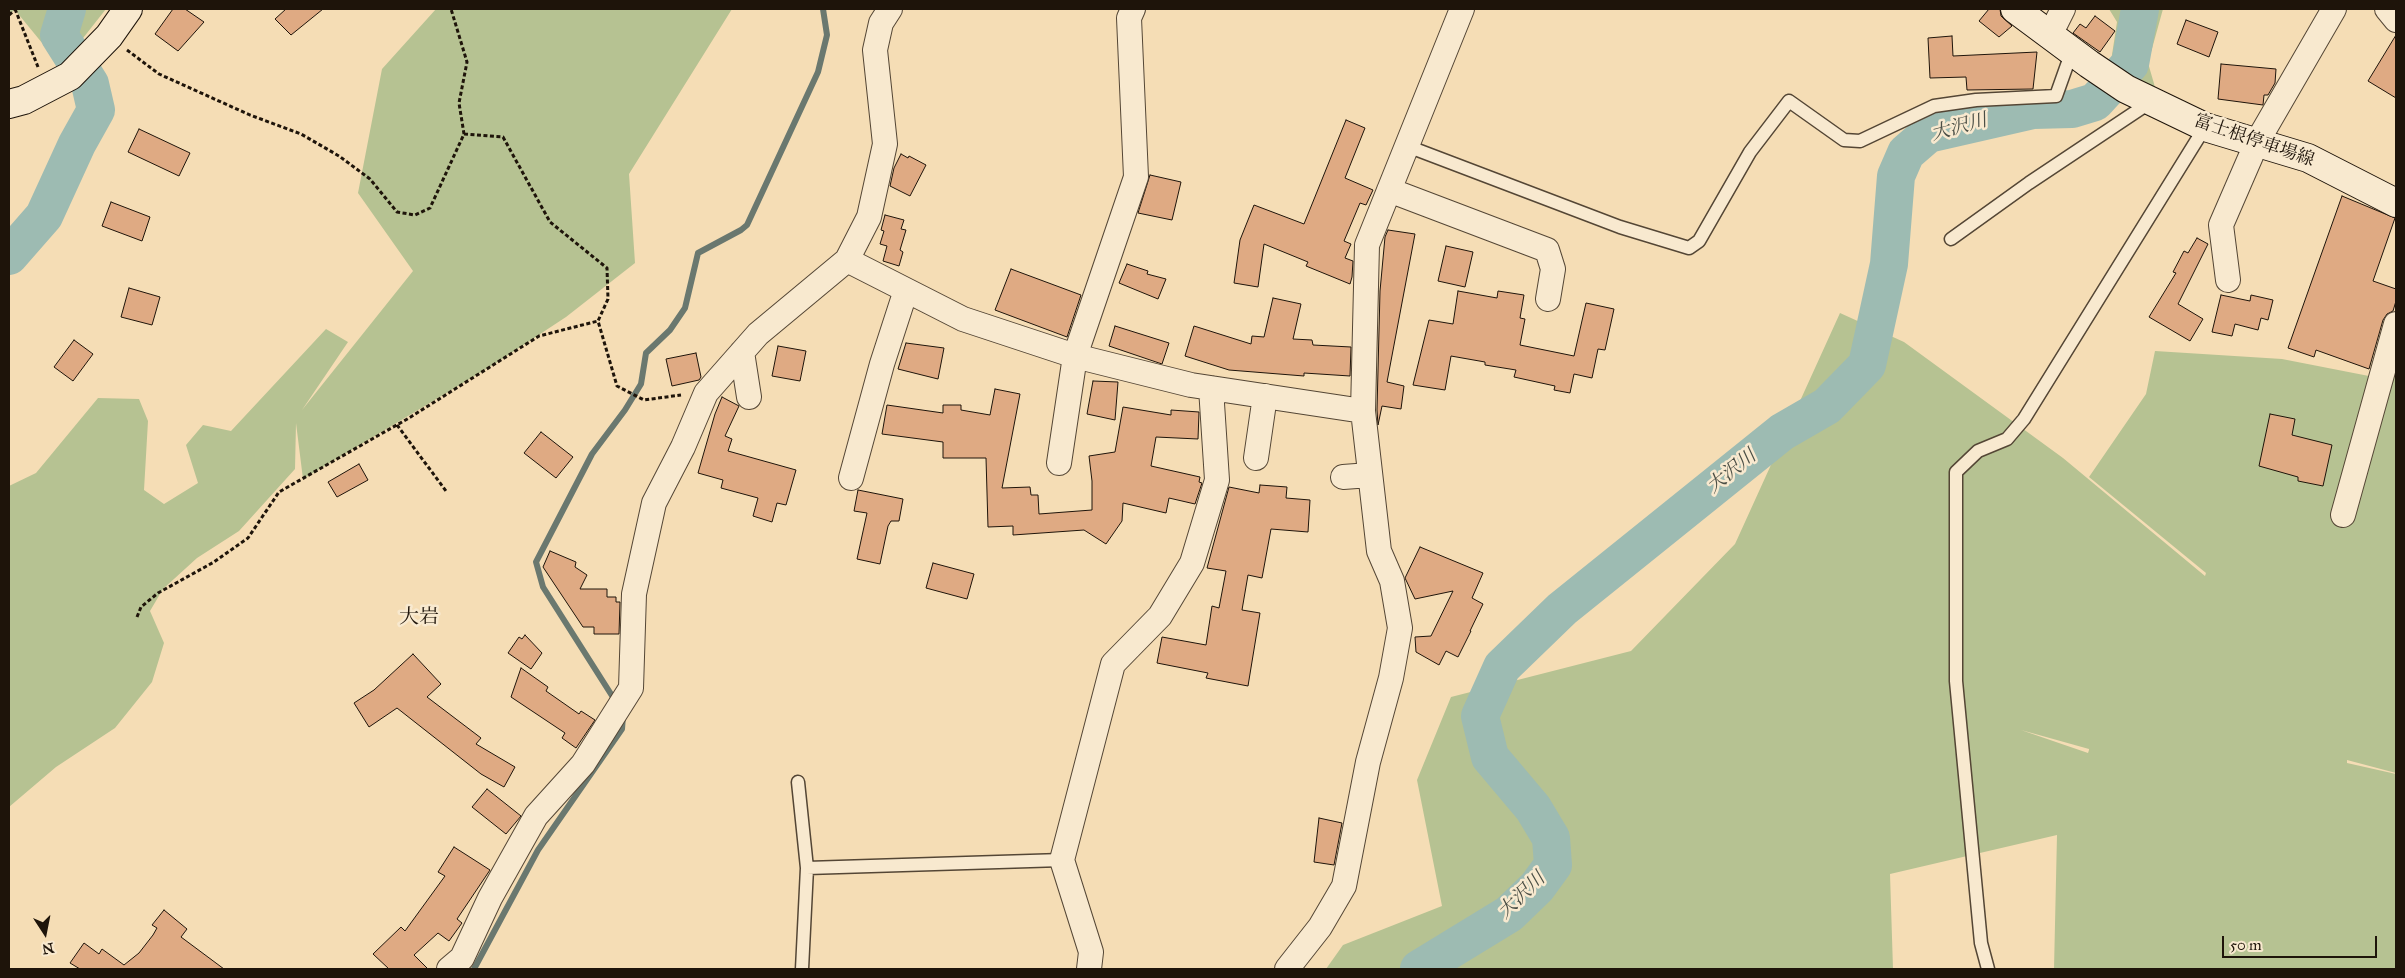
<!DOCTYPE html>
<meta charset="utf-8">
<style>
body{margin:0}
#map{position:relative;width:2405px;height:978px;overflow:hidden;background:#f5ddb5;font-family:"IM FELL Great Primer",serif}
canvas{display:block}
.frame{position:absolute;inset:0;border:10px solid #1e140a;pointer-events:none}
.north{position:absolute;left:20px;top:908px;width:50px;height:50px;-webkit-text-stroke:4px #f8e9cf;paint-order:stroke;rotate:169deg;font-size:14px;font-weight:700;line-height:20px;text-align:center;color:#1e140a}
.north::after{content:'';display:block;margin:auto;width:18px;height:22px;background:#1e140a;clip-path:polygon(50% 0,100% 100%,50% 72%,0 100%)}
.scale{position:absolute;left:2222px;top:936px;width:155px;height:22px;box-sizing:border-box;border:2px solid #1e140a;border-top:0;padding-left:6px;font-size:15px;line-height:18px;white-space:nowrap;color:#1e140a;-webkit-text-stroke:4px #f8e9cf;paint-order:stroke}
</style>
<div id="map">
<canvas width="2405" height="978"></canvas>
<div class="frame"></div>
<div class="north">N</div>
<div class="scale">50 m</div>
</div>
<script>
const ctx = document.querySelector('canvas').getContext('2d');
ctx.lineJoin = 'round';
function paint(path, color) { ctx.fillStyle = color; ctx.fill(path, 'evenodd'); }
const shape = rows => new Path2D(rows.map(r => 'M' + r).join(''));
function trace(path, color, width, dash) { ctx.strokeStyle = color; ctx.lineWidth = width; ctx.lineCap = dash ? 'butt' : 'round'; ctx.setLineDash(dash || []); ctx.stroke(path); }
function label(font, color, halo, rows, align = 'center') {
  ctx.font = font + ' "IM FELL Great Primer","Noto Serif JP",serif'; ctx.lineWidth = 5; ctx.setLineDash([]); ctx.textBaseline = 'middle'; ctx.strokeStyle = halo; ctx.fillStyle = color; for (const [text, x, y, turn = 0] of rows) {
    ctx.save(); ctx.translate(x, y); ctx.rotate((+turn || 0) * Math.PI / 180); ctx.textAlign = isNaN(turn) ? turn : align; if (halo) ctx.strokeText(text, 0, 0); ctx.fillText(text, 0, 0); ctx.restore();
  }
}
const green = shape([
 [9,9,106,9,61,66,15,10,9,14],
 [436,9,732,9,629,174,635,263,566,317,493,365,303,479,296,423,295,469,239,531,197,558,163,589,150,611,164,643,152,682,115,728,56,767,9,807,9,486,36,473,98,398,139,399,148,421,144,490,164,504,198,483,186,445,203,425,231,431,326,329,348,342,302,410,413,271,358,193,382,69],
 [2109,9,2163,9,2148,63,2155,87,2146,94,2108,81,2117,22],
 [1840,313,1904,342,2063,458,2205,576,2206,573,2089,477,2146,394,2155,351,2282,359,2374,377,2396,375,2396,773,2347,760,2347,763,2396,774,2396,969,2054,969,2057,835,1890,874,1893,969,1326,969,1343,945,1442,906,1417,780,1451,697,1631,651,1735,544],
 [2021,730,2089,749,2089,750,2088,753]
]);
const stream = shape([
 [616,702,543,587,536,562,592,454,625,410,641,384,646,353,670,330,685,308,698,253,741,230,747,225,818,72,827,35,823,9],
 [474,969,538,850,622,729,623,716]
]);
const river = shape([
 [9,256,44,216,77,144,96,110,90,84,59,35,67,9],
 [1419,969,1509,914,1537,887,1553,865,1551,838,1533,808,1490,757,1480,716,1502,667,1562,609,1782,432,1827,406,1867,365,1889,264,1896,176,1906,153,1928,134,2033,110,2072,109,2095,102,2130,64,2140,9]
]);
const building = shape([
 [173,9,185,9,204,22,178,51,155,34,173,9],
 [286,9,323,9,291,35,275,19,286,9],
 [1989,9,2000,9,2001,16,2012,26,1999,37,1979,21,1989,9],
 [2095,16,2115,31,2100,52,2073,33,2080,24,2086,28,2095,16],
 [2186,20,2218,32,2209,57,2177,44,2186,20],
 [2396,35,2396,98,2368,81,2396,35],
 [1952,36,1953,56,2037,52,2033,89,1967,90,1966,77,1930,78,1928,38,1952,36],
 [2221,64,2276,69,2275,83,2268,95,2264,95,2263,105,2218,99,2221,64],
 [1346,120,1365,128,1345,178,1373,190,1366,205,1360,203,1344,241,1351,244,1345,258,1353,261,1352,277,1350,284,1306,266,1308,262,1264,244,1258,287,1234,283,1240,240,1254,205,1304,224,1346,120],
 [139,129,190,153,179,176,128,152,139,129],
 [901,154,908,158,909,156,926,165,910,196,890,186,894,168,901,154],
 [1150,175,1181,182,1172,220,1138,213,1150,175],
 [2342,196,2395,218,2373,281,2396,289,2396,301,2393,311,2387,314,2383,320,2369,369,2316,350,2314,357,2288,348,2342,196],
 [111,202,150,217,142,241,102,226,111,202],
 [885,215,904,220,901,229,906,230,900,250,903,252,899,266,883,261,887,246,880,244,884,231,881,230,885,215],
 [1388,230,1415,234,1387,382,1404,386,1401,409,1382,406,1378,425,1377,410,1380,291,1385,237,1388,230],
 [2197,238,2208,244,2178,304,2203,319,2190,341,2149,317,2176,273,2173,272,2184,251,2188,253,2197,238],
 [1446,246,1473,252,1465,287,1438,281,1446,246],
 [1127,264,1148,271,1147,274,1166,279,1158,299,1119,283,1127,264],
 [1011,269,1081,295,1067,337,995,310,1011,269],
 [129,288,160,297,152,325,121,317,129,288],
 [1458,291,1497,298,1498,291,1524,295,1520,318,1525,319,1520,345,1574,356,1586,303,1614,309,1605,350,1598,349,1592,378,1574,374,1570,393,1554,390,1555,386,1514,377,1516,370,1485,365,1485,362,1451,356,1445,390,1413,385,1429,320,1453,324,1458,291],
 [2221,295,2250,301,2251,295,2273,300,2268,320,2261,318,2258,330,2235,324,2232,336,2212,332,2221,295],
 [1273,298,1301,304,1293,339,1312,340,1313,345,1351,347,1350,376,1304,373,1304,376,1229,370,1185,356,1194,326,1251,344,1252,336,1264,337,1273,298],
 [1115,326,1169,343,1162,364,1109,346,1115,326],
 [74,340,93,354,73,381,54,367,74,340],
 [906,343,944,348,938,379,898,369,906,343],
 [778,346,806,351,800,381,772,376,778,346],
 [696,353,701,377,699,380,672,386,666,359,696,353],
 [1093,381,1118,382,1115,420,1087,414,1093,381],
 [995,389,1020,394,1002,488,1030,487,1031,495,1038,495,1039,514,1092,510,1092,481,1089,456,1115,452,1123,407,1171,415,1171,410,1199,412,1198,439,1156,437,1151,466,1200,477,1199,482,1202,483,1195,504,1169,498,1166,513,1123,503,1122,521,1106,544,1084,530,1013,535,1013,526,988,527,986,458,943,458,943,442,882,434,887,405,943,413,943,405,961,405,961,410,990,415,995,389],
 [722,397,739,406,725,436,732,439,728,451,796,470,786,505,777,503,772,522,753,516,758,498,721,488,723,480,698,473,715,414,722,397],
 [2270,414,2295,419,2292,435,2332,445,2323,486,2298,481,2298,477,2259,466,2270,414],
 [541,432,573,457,556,478,524,453,541,432],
 [359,464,368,480,337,497,328,482,359,464],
 [1260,485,1287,487,1286,498,1310,500,1308,532,1271,529,1262,578,1248,575,1242,610,1260,613,1248,686,1206,678,1208,673,1157,663,1162,637,1206,645,1212,606,1219,608,1226,571,1207,568,1229,487,1259,493,1260,485],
 [858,490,903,499,899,521,891,521,888,526,880,564,857,559,867,513,854,511,858,490],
 [1420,547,1483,573,1472,598,1483,604,1470,631,1471,631,1458,657,1446,651,1439,665,1416,652,1415,637,1431,636,1453,591,1415,599,1405,578,1420,547],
 [550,551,576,562,575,567,587,575,580,589,607,589,607,597,616,597,616,602,620,602,619,634,594,634,594,627,583,627,543,567,550,551],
 [933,563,974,574,967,599,926,588,933,563],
 [525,635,542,653,531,669,508,653,519,637,522,639,525,635],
 [413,654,441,684,427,697,481,738,476,744,515,767,504,787,481,774,397,708,369,727,354,703,374,690,413,654],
 [521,668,548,687,546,691,579,714,581,711,595,720,576,748,562,738,565,733,511,697,521,668],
 [487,789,521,816,506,834,472,807,487,789],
 [1319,818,1342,823,1334,865,1314,862,1319,818],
 [454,847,490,870,457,919,462,923,449,941,438,933,414,955,428,969,389,969,373,954,401,927,405,931,445,876,438,872,454,847],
 [164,910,187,929,181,937,224,969,80,969,70,963,84,943,99,954,102,949,124,965,139,953,153,935,157,928,152,925,164,910]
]);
const path = shape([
 [15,9,38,67],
 [9,15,16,9],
 [127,50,159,74,250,115,301,134,339,156,370,179,397,212,415,215,430,208,464,134,459,103,467,62,451,9],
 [464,134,503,137,550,222,607,268,608,299,598,321,617,386,644,400,681,395],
 [397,425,446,491],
 [137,617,141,607,158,593,214,562,248,538,279,492,409,418,539,336,598,321]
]);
const service = shape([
 [1407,146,1620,227,1689,248,1699,241,1750,152,1789,101,1844,140,1860,141,1934,106,1976,100,2056,96,2072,51],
 [1951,239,2029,183,2152,101],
 [798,782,807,868],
 [802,969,807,868,1062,860],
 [1988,969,1981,943,1956,681,1956,472,1978,451,2007,439,2024,419,2205,127]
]);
const minor = shape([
 [2387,9,2396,20],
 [2050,35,2063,9],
 [1389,190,1547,250,1553,269,1548,299],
 [847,260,963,319,1075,356,1191,385,1363,411],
 [2228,280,2221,225,2257,142,2334,9],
 [742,352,749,397],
 [1256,458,1265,396],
 [1059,463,1075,356,1136,177,1129,18,1133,9],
 [1343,477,1370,475],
 [851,478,882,364,906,290],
 [2343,515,2396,324],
 [449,969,462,958,490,898,536,816,583,764,631,688,634,594,654,503,683,447,706,393,758,334,847,260,869,217,885,144,875,50,881,23,890,9],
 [1089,969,1091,952,1062,860,1113,664,1160,616,1192,563,1217,480,1211,388],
 [1287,969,1320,927,1344,886,1368,762,1391,678,1400,628,1392,581,1379,551,1363,411,1367,245,1462,9]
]);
const secondary = shape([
 [2015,9,2089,64,2126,89,2205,127,2308,158,2396,203],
 [9,104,24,100,70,76,109,36,128,9]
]);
const streetNames = [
 ["富士根停車場線",2254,141,19]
];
const waterNames = [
 ["大沢川",1959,128,-15],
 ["大沢川",1732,472,-39],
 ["大沢川",1522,896,-44]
];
const quarterNames = [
 ["大岩",419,618]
];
paint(green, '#b6c292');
trace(stream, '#6a786f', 6);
trace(river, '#9dbbb2', 38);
paint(building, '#dfaa83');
trace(building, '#1e140a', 1);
trace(service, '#544635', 15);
trace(minor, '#544635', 26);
trace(secondary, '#1e140a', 30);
trace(path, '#1e140a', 3, [4, 2.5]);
trace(service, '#f8e9cf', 12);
trace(minor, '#f8e9cf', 24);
trace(secondary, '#f8e9cf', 28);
label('18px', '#1e140a', '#f8e9cf', streetNames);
label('italic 19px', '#4a4e45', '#f8e9cf', waterNames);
label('20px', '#1e140a', '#f8e9cf', quarterNames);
</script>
